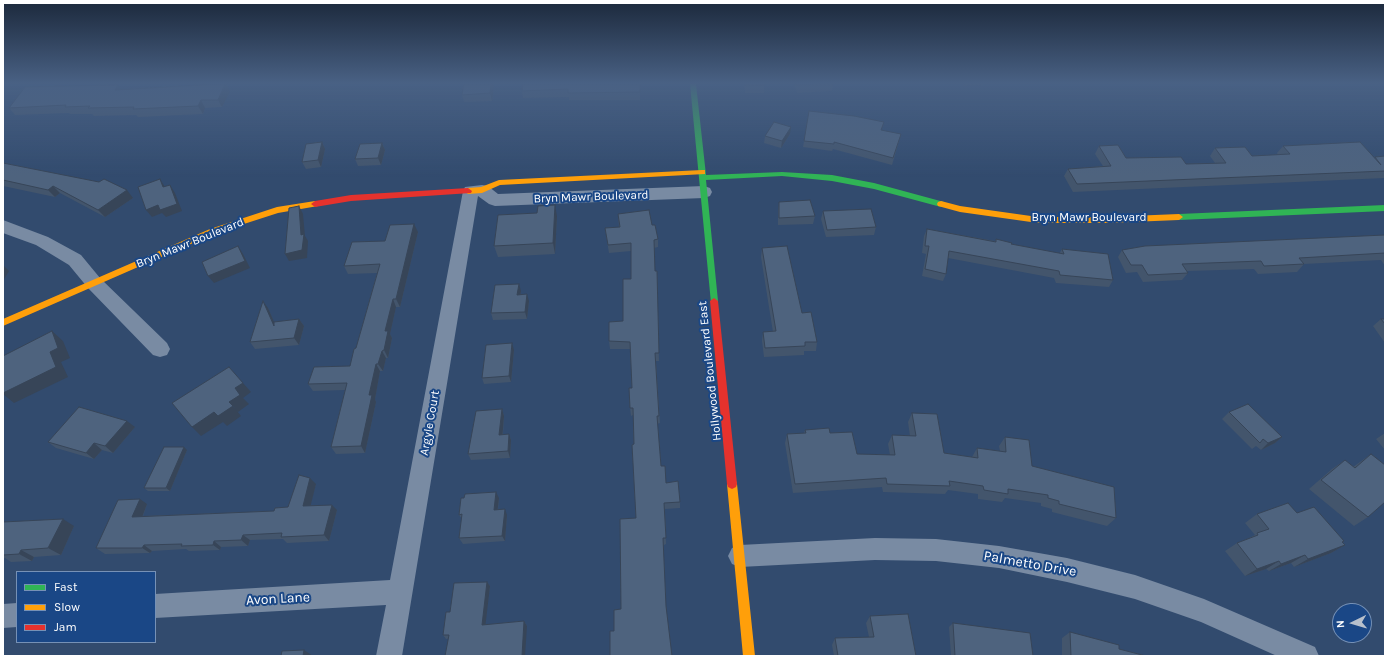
<!DOCTYPE html>
<style>
body{margin:0}
#map{position:relative;width:1388px;height:659px;overflow:hidden;background:#324b6e;font-family:Karla,sans-serif}
canvas{display:block}
.frame{position:absolute;inset:0;border:4px solid #fff;pointer-events:none}
.legend{position:absolute;left:16px;top:571px;width:140px;height:72px;box-sizing:border-box;background:#1a4786;border:1px solid #7691b6;margin:0;padding:5px 7px;list-style:none;font-size:12px;color:#fff}
.legend li{display:flex;align-items:center;gap:8px;height:20px}
.legend b{width:20px;border:1px solid #7691b6}
.north{position:absolute;left:1332px;top:603px;width:40px;height:40px;box-sizing:border-box;background:#1a4786;border:1px solid #7691b6;border-radius:50%;rotate:265deg;font-size:11px;font-weight:700;line-height:16px;text-align:center;color:#fff}
.north::after{content:'';display:block;margin:auto;width:14px;height:18px;background:#b7c0cc;clip-path:polygon(50% 0,100% 100%,50% 72%,0 100%)}
</style>
<div id="map">
<canvas width="1388" height="659"></canvas>
<div class="frame"></div>
<ul class="legend">
<li><b style="height:5px;background:#30b455"></b>Fast</li>
<li><b style="height:5px;background:#ff9f0a"></b>Slow</li>
<li><b style="height:5px;background:#e5322d"></b>Jam</li>
</ul>
<div class="north">N</div>
</div>
<script>
const ctx = document.querySelector('canvas').getContext('2d');
ctx.lineJoin = 'round';
const shape = rows => new Path2D(rows.map(r => 'M' + r).join(''));
function paint(path, color) { ctx.fillStyle = color; ctx.fill(path, 'evenodd'); }
function trace(path, color, width, dash) { ctx.strokeStyle = color; ctx.lineWidth = width; ctx.lineCap = dash ? 'butt' : 'round'; ctx.setLineDash(dash || []); ctx.stroke(path); }
function label(font, color, halo, rows, align = 'center') {
  ctx.font = font + ' Karla,sans-serif'; ctx.lineWidth = 4; ctx.setLineDash([]); ctx.textBaseline = 'middle'; ctx.strokeStyle = halo; ctx.fillStyle = color; for (const [text, x, y, turn = 0] of rows) {
    ctx.save(); ctx.translate(x, y); ctx.rotate((+turn || 0) * Math.PI / 180); ctx.textAlign = isNaN(turn) ? turn : align; if (halo) ctx.strokeText(text, 0, 0); ctx.fillText(text, 0, 0); ctx.restore();
  }
}
const street = shape([
 [482,185,488,186,498,194,704,186,710,188,712,192,710,196,704,198,495,206,489,204,478,196,402,656,376,656,386,605,155,618,155,594,390,580,463,191,465,187,482,185],
 [3,220,48,237,81,255,100,278,167,343,170,349,167,355,160,357,153,355,88,288,69,265,36,245,3,233,3,220],
 [875,538,936,539,999,546,1067,558,1135,575,1204,599,1315,647,1319,656,1277,656,1201,622,1135,599,1067,582,999,568,936,561,875,560,740,567,732,564,728,556,732,548,740,545,875,538],
 [17,603,17,627,3,628,3,604,17,603]
]);
const fast = shape([
 [690,84,696,84,706,175,782,172,832,175,874,183,944,202,945,204,941,207,874,189,832,181,782,176,706,180,718,301,714,304,711,303,690,84],
 [1385,205,1385,211,1179,220,1175,217,1179,214,1385,205]
]);
const slow = shape([
 [702,170,705,170,705,174,500,185,482,193,468,194,464,191,468,188,481,187,499,180,702,170],
 [315,201,319,204,318,206,278,213,216,233,3,326,3,319,210,229,277,207,315,201],
 [941,201,960,206,1038,217,1106,217,1179,214,1183,217,1179,220,1106,223,1038,223,960,212,938,206,937,204,938,202,941,201],
 [732,479,736,481,737,484,755,656,743,656,727,484,728,481,732,479]
]);
const jam = shape([
 [468,188,472,191,471,193,351,201,315,207,311,204,315,201,351,195,468,188],
 [714,298,718,301,737,484,736,487,732,489,728,487,727,484,710,301,714,298]
]);
const wall = shape([
 [226,84,230,92,222,107,205,108,203,114,138,117,136,115,94,116,92,114,70,114,69,113,15,115,9,108,118,85,121,90],
 [464,84,494,84,492,101,464,102,462,95],
 [640,84,640,100,569,100,569,97,523,98,522,91],
 [744,84,764,84,764,93,745,93],
 [794,84,833,84,832,91,797,93],
 [963,84,983,84,983,85,964,86],
 [809,111,882,130,899,141,892,165,833,149,832,151,803,147],
 [790,134,781,148,764,143,765,136],
 [322,142,325,149,321,167,306,169,302,162],
 [382,143,385,150,381,165,358,166,355,159],
 [1099,146,1126,158,1186,164,1215,163,1210,156,1215,148,1252,156,1278,155,1277,153,1283,146,1374,158,1375,157,1385,156,1385,178,1073,192,1064,176,1068,169,1103,166,1095,154],
 [3,163,133,198,105,217,60,193,55,197,3,186],
 [779,202,815,216,813,224,778,225,778,210],
 [823,211,876,227,874,235,826,237,821,219],
 [618,214,652,225,658,239,658,247,654,248,655,271,657,279,659,361,656,361,660,423,657,424,661,466,666,483,680,502,680,508,665,509,666,544,664,545,614,631,621,609,636,518,634,444,633,415,631,416,630,408,632,388,630,349,610,349,609,341,623,321,631,279,631,251,609,253,605,228,619,227],
 [557,216,555,254,498,257,494,246],
 [927,229,995,241,996,239,1011,244,1059,254,1062,249,1113,280,1109,287,1056,283,1054,278,948,258,946,274,943,281,922,276,926,254,922,253,924,236],
 [418,232,400,307,396,307,390,334,392,338,388,358,386,358,383,371,380,371,375,399,376,402,365,453,336,454,331,447,345,390,313,391,308,384,350,366,356,348,377,273,348,274,344,266],
 [1385,235,1385,266,1381,260,1304,264,1297,272,1258,274,1254,269,1187,271,1188,273,1182,280,1143,282,1137,272,1126,273,1118,257,1122,250],
 [762,248,802,313,817,342,816,351,804,351,804,355,764,357,762,341,763,332,773,332,761,257],
 [521,291,520,295,529,301,527,319,493,320,491,313],
 [268,308,274,322,299,319,304,326,299,345,255,349,250,342],
 [1381,319,1385,319,1385,343,1373,326],
 [514,350,511,382,484,384,482,378],
 [502,409,504,416,503,434,509,434,511,440,510,458,471,460,468,454],
 [1229,412,1282,437,1275,443,1261,450,1256,446,1252,449,1222,419],
 [912,413,944,453,972,457,977,448,1000,451,999,446,1005,437,1032,466,1116,518,1107,526,1052,512,1052,509,1041,506,1041,503,1005,498,1002,502,978,499,978,494,948,490,945,494,883,492,882,487,793,493,785,443,787,434,804,433,805,430,830,433,857,454,890,455,888,444,892,435,910,436,908,422],
 [135,427,113,453,102,450,94,459,56,448,48,442],
 [1385,433,1385,450,1376,439],
 [187,450,170,491,148,491,144,488],
 [1371,454,1368,517,1354,526,1309,489,1332,469,1345,460,1353,467],
 [316,484,310,506,337,510,329,541,287,543,283,539,250,540,248,546,221,547,220,550,189,551,186,549,152,551,150,553,105,554,96,548,147,504,143,516,274,511,288,507],
 [499,498,498,510,507,515,505,541,463,544,459,538,462,519,459,515],
 [1297,513,1344,541,1342,542,1345,545,1331,553,1294,567,1291,563,1269,571,1266,569,1245,576,1225,551,1237,543,1249,538,1255,535,1245,523,1257,514],
 [3,522,74,526,61,555,34,557,32,561,11,562,5,558,3,559],
 [487,582,490,586,485,625,524,621,527,626,446,639,443,635,450,612],
 [870,616,916,656,834,656,832,645,835,638,869,637,866,623],
 [953,623,1033,656,951,656,949,627],
 [1070,632,1119,649,1146,656,1062,656,1062,638]
]);
const shadedWall = shape([
 [226,84,230,92,222,107,218,100],
 [491,84,494,84,492,101,490,93],
 [118,85,123,93,115,90],
 [201,100,205,108,203,114,198,106],
 [791,127,790,134,781,148,782,141],
 [322,142,325,149,321,167,318,160],
 [382,143,385,150,381,165,378,158],
 [160,179,165,187,163,187],
 [170,185,175,193,182,211,166,217,162,213,152,217,146,210],
 [53,186,60,193,55,197,48,190],
 [127,190,133,198,105,217,98,210],
 [555,205,557,216,555,254,553,243],
 [299,206,303,214,305,236,308,241,307,258,289,261,285,254,301,235],
 [414,224,418,232,400,307,396,299],
 [238,246,243,254,250,268,214,283,208,276],
 [3,265,9,271,3,281],
 [519,284,521,291,519,302,517,295],
 [527,294,529,301,527,319,525,312],
 [393,299,396,307,390,334,392,338,388,358,384,350,385,331],
 [263,301,268,308,279,333,274,326],
 [299,319,304,326,299,345,294,338],
 [52,331,63,341,70,358,61,362,68,377,14,403,3,394,3,393],
 [512,343,514,350,511,382,509,376],
 [382,351,386,358,383,371,378,364],
 [376,364,380,371,375,399,376,402,365,453,361,446,369,395],
 [243,383,251,392,243,398,249,404,238,412,229,402,235,388],
 [233,406,241,416,227,426,223,422,201,436,192,427,214,412],
 [502,409,504,416,502,441,499,435],
 [127,421,135,427,113,453,105,446],
 [509,434,511,440,510,458,508,451],
 [1282,437,1275,443,1261,450,1268,443],
 [94,443,102,450,94,459,86,453],
 [184,447,187,450,170,491,166,488],
 [310,478,316,484,309,512,303,506],
 [496,492,499,498,497,515,494,510],
 [140,499,147,504,140,523,132,517],
 [332,505,337,510,329,541,324,535],
 [505,509,507,515,505,541,502,536],
 [63,519,74,526,61,555,48,548],
 [243,535,250,540,248,546,241,540],
 [214,541,221,547,220,550,213,545],
 [144,545,152,551,150,553,142,548],
 [1345,545,1331,553,1294,567,1308,559],
 [21,550,34,557,32,561,19,554],
 [1305,555,1291,563,1269,571,1281,564],
 [1279,561,1266,569,1245,576,1257,569],
 [487,582,490,586,485,629,482,625],
 [524,621,527,626,525,656,522,656],
 [304,650,313,656,303,656]
]);
const building = shape([
 [220,84,225,84,218,100,201,100,198,106,133,109,134,107,88,108,90,106,65,107,66,105,9,108,25,87,118,85,115,90,220,84],
 [464,84,491,84,490,93,462,95,464,84],
 [523,84,640,84,640,92,568,93,568,89,522,91,523,84],
 [746,84,764,84,765,85,746,86,746,84],
 [797,84,813,84,798,85,797,84],
 [809,111,854,116,884,122,881,130,901,134,893,158,834,142,834,144,804,141,809,111],
 [774,122,791,127,782,141,765,136,774,122],
 [322,142,318,160,302,162,306,144,322,142],
 [1360,142,1381,165,1375,157,1385,156,1385,171,1077,184,1068,169,1111,166,1099,146,1118,145,1126,158,1181,157,1186,164,1226,163,1215,148,1245,147,1252,156,1290,154,1283,146,1360,142],
 [382,143,378,158,355,159,360,144,382,143],
 [3,163,99,182,104,179,127,190,98,210,53,186,48,190,3,180,3,163],
 [160,179,163,187,170,185,177,204,160,210,158,205,146,210,138,187,160,179],
 [810,200,815,216,779,218,779,202,810,200],
 [555,205,553,243,494,246,498,215,537,213,538,206,555,205],
 [299,206,301,235,304,234,302,250,285,254,289,208,299,206],
 [871,209,876,227,827,230,823,211,871,209],
 [649,210,652,225,655,225,658,239,654,240,655,271,657,271,659,353,655,353,659,416,657,416,661,466,665,466,666,483,678,481,680,502,664,503,666,538,663,538,666,606,672,656,610,656,610,631,614,631,614,610,621,609,620,519,636,518,632,445,634,444,633,408,630,408,629,388,632,388,630,342,609,341,609,322,623,321,623,279,631,279,631,243,608,245,605,228,620,227,618,214,649,210],
 [414,224,396,299,393,299,385,331,388,331,384,350,382,351,378,364,376,364,369,395,372,395,361,446,331,447,347,383,308,384,314,367,350,366,354,349,356,348,380,264,344,266,352,242,385,241,390,225,414,224],
 [927,229,996,242,996,239,1012,243,1011,244,1064,254,1062,249,1108,254,1113,280,1060,275,1059,271,949,251,946,274,925,269,929,246,925,246,927,229],
 [1385,235,1385,253,1299,258,1304,264,1264,266,1261,261,1182,264,1188,273,1148,275,1142,265,1131,265,1122,250,1145,246,1385,235],
 [238,246,245,261,208,276,202,262,238,246],
 [787,246,802,313,811,312,817,342,805,342,805,346,765,348,763,332,776,331,762,248,787,246],
 [519,284,517,295,527,294,525,312,491,313,495,285,519,284],
 [263,301,274,326,274,322,299,319,294,338,250,342,263,301],
 [1381,319,1385,319,1385,324,1381,319],
 [52,331,58,348,50,352,56,367,3,393,3,356,52,331],
 [512,343,509,376,482,378,486,345,512,343],
 [229,367,243,383,235,388,240,395,229,402,233,406,218,416,214,412,192,427,172,403,229,367],
 [1248,404,1282,437,1268,443,1263,439,1260,443,1229,412,1248,404],
 [79,407,127,421,105,446,94,443,86,453,48,442,79,407],
 [502,409,499,435,509,434,508,451,468,454,476,411,502,409],
 [912,413,937,414,944,453,978,458,977,448,1006,452,1005,437,1029,440,1032,466,1114,487,1116,518,1059,504,1059,501,1048,498,1048,495,1008,489,1008,494,984,490,983,486,949,481,950,486,887,484,886,478,795,484,787,434,806,433,805,430,829,428,830,433,852,432,857,454,895,455,892,435,916,436,912,413],
 [164,447,184,447,166,488,144,488,164,447],
 [1371,454,1385,465,1385,502,1368,517,1321,480,1345,460,1355,468,1371,454],
 [299,475,310,478,303,506,332,505,324,535,281,537,282,533,243,535,241,540,214,541,213,545,181,546,182,544,144,545,142,548,96,548,118,500,140,499,132,517,274,511,275,508,288,507,299,475],
 [496,492,494,510,505,509,502,536,459,538,462,514,459,515,461,498,464,498,465,494,496,492],
 [1288,503,1297,513,1314,507,1344,541,1342,542,1345,545,1308,559,1305,555,1281,564,1279,561,1257,569,1237,543,1258,535,1257,533,1269,529,1257,514,1288,503],
 [63,519,48,548,21,550,19,554,3,555,3,522,63,519],
 [487,582,482,625,524,621,522,656,445,656,449,635,443,635,446,612,450,612,454,583,487,582],
 [908,614,916,656,838,656,835,638,874,637,870,616,908,614],
 [953,623,1030,633,1033,656,955,656,953,623],
 [1070,632,1119,645,1119,649,1146,656,1071,656,1070,632],
 [304,650,303,656,281,656,282,651,304,650]
]);
const streetNames = [
 ["Bryn Mawr Boulevard",591,197,-2],
 ["Bryn Mawr Boulevard",1089,218],
 ["Bryn Mawr Boulevard",190,243,-22],
 ["Hollywood Boulevard East",710,371,-96],
 ["Argyle Court",430,423,-80]
];
const nearStreetnames = [
 ["Palmetto Drive",1030,564,10],
 ["Avon Lane",278,599,-3]
];
paint(street, '#798ba3');
paint(fast, '#30b455');
paint(slow, '#ff9f0a');
paint(jam, '#e5322d');
paint(wall, '#43556c');
paint(shadedWall, '#374558');
paint(building, '#4e637e');
trace(building, '#374558', 1);
const sky = ctx.createLinearGradient(0, 0, 0, 177);
sky.addColorStop(0, '#1c293c');
sky.addColorStop(0.47, '#496184');
sky.addColorStop(1, '#49618400');
ctx.fillStyle = sky;
ctx.fillRect(0, 0, 1388, 177);
label('12px', '#fff', '#1a4786', streetNames);
label('14px', '#fff', '#1a4786', nearStreetnames);
</script>
